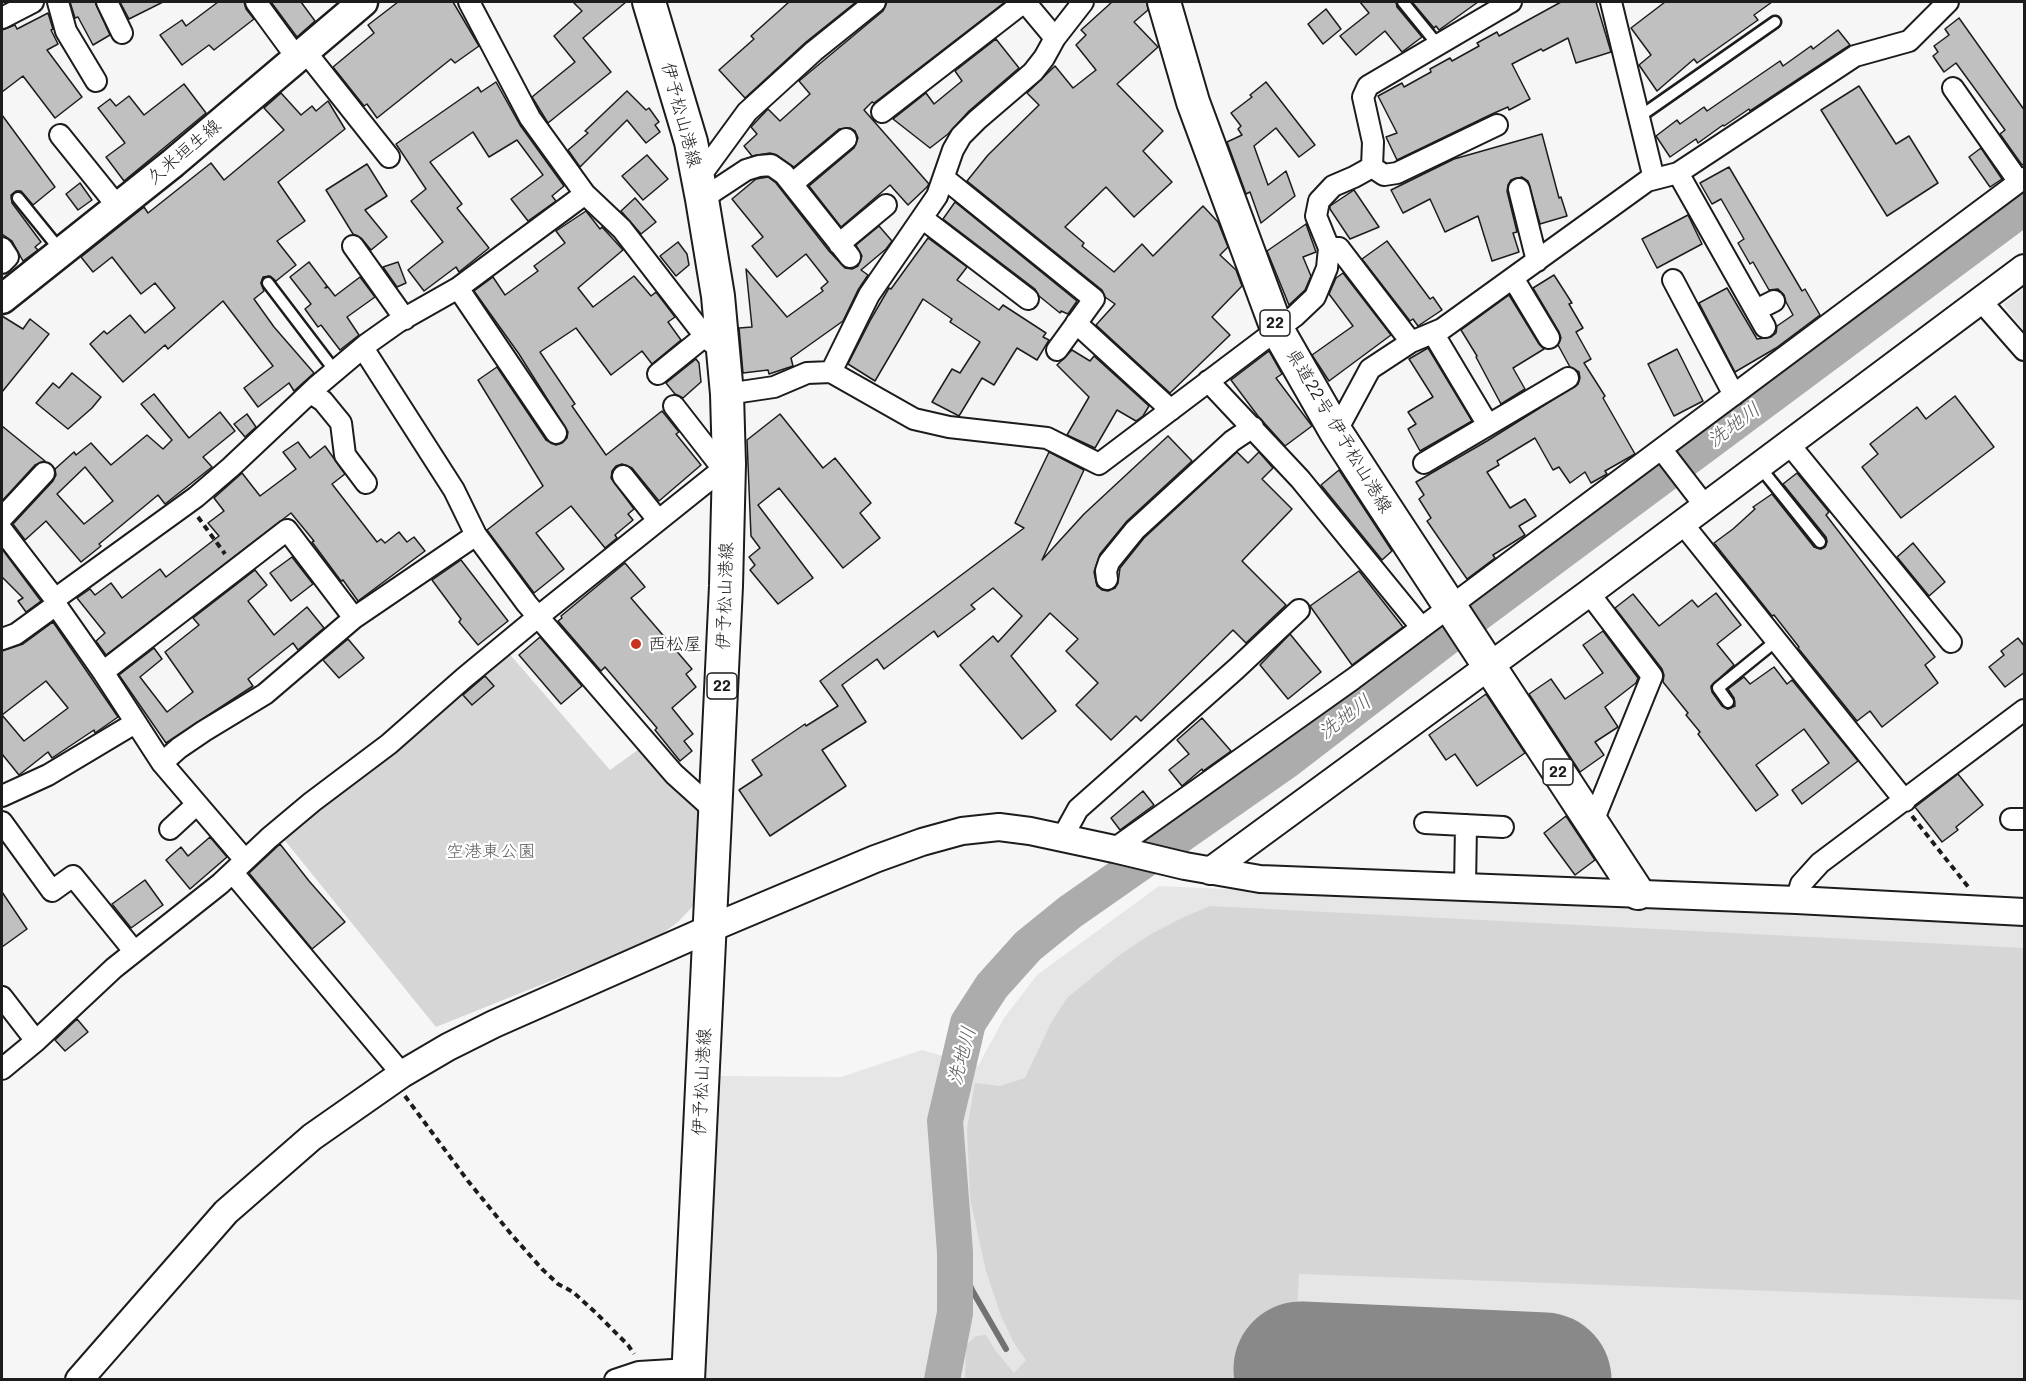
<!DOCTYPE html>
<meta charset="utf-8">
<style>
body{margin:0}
#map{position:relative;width:2026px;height:1381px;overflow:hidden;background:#f6f6f6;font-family:Mali,sans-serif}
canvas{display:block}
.frame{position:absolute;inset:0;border:3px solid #1c1c1c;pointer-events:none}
</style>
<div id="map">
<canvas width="2026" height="1381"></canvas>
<div class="frame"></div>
</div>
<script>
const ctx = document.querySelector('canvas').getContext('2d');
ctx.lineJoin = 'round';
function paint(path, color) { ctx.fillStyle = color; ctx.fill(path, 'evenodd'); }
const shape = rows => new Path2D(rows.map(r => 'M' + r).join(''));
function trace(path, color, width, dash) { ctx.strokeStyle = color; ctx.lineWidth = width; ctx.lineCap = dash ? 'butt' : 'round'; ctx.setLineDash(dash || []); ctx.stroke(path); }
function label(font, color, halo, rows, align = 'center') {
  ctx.font = font + ' Mali,"Klee One",sans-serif'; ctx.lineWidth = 4.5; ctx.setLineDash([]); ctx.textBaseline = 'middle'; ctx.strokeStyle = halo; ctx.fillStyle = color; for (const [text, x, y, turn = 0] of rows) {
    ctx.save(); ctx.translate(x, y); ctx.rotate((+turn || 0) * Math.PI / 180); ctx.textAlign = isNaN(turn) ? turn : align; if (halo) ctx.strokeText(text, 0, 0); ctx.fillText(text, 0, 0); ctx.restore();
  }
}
const built = shape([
 [2024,288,2024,331,2003,304],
 [1159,886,2024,926,2024,1379,705,1380,715,1076,841,1077,922,1050,978,1066,1004,1018,1037,975]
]);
const green = shape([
 [506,650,610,770,642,747,706,811,696,903,678,922,655,939,436,1027,282,837],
 [1210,906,2024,948,2024,1300,1299,1274,1293,1379,965,1379,966,1345,976,1336,986,1335,995,1350,1014,1373,1026,1360,1014,1343,1001,1316,986,1271,970,1198,967,1129,975,1083,1000,1086,1025,1078,1051,1023,1067,998,1121,954,1151,934,1184,917]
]);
const stream = shape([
 [955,1252,972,1290,1006,1349]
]);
const river = shape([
 [942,1380,955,1313,955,1252,945,1121,968,1023,992,986,1028,946,1070,912,1286,761,1481,611,2024,207]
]);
const runway = shape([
 [1301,1369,1544,1380]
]);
const building = shape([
 [70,2,95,2,110,35,93,45,78,17,75,18,70,2],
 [120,2,163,2,129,19,120,2],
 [218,2,244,2,246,9,254,19,214,50,209,45,182,65,160,35,182,20,186,26,218,2],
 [271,2,301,2,315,21,297,37,271,2],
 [398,2,453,2,479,46,455,63,451,59,377,118,367,104,364,106,333,67,374,33,368,25,398,2],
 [573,2,626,2,583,38,611,72,548,123,532,97,575,62,554,36,582,11,573,2],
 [789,2,856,2,806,42,745,98,719,70,754,39,751,36,789,2],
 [887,2,1005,2,874,103,872,102,864,110,929,184,927,187,908,205,890,185,841,227,809,186,854,148,858,138,855,131,850,128,839,129,794,167,777,155,770,153,752,156,744,146,757,134,751,127,768,109,780,121,810,94,799,81,883,11,887,2],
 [1112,2,1147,2,1148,10,1134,22,1158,47,1117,84,1163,131,1143,151,1172,182,1134,217,1106,187,1065,227,1084,243,1082,246,1114,272,1142,244,1153,256,1203,206,1218,222,1228,247,1220,255,1236,270,1242,286,1212,317,1230,335,1170,393,1096,325,1115,304,1105,297,1102,290,967,181,988,155,1039,105,1027,93,1055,66,1073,88,1096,70,1076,45,1086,35,1081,30,1112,2],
 [1360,2,1396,2,1397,7,1422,37,1402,52,1385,31,1356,55,1340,36,1369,13,1360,2],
 [1412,2,1478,2,1439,30,1436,26,1434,28,1412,2],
 [1561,2,1596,2,1611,52,1576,63,1568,38,1543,51,1541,49,1512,64,1530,99,1509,110,1508,107,1492,114,1397,160,1386,137,1397,133,1378,96,1402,83,1404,87,1431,72,1430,69,1450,58,1452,61,1479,46,1477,43,1497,32,1499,36,1561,2],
 [1665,2,1772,2,1754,15,1758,20,1697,63,1694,59,1657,91,1639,65,1651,55,1631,28,1665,2],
 [1326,9,1341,29,1323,44,1308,24,1326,9],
 [48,13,53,29,51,30,58,44,47,50,82,97,55,118,23,76,2,92,2,30,15,25,17,29,48,13],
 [1959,18,2025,111,2025,163,2022,165,2000,134,2005,130,1956,63,1944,72,1933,56,1938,52,1934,46,1949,35,1945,29,1959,18],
 [1838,30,1850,45,1750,111,1749,109,1724,126,1723,125,1698,143,1696,139,1670,157,1656,136,1677,120,1680,124,1704,107,1707,111,1780,61,1783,66,1811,46,1813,49,1838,30],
 [996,39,1019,68,969,111,948,134,930,148,893,119,926,93,934,104,962,81,955,71,996,39],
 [496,82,520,125,564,186,552,196,556,201,528,221,511,199,543,175,517,140,489,157,473,132,430,162,462,204,457,208,489,248,459,272,456,267,424,291,408,270,443,242,411,201,426,189,396,144,478,87,481,92,496,82],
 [1266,82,1315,145,1299,157,1276,128,1254,146,1268,185,1286,171,1295,196,1261,223,1250,192,1246,194,1227,142,1242,135,1238,129,1241,126,1231,113,1252,97,1250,95,1266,82],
 [184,84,206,113,124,181,106,157,125,143,98,108,110,99,116,106,129,96,144,115,184,84],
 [1859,86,1896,144,1909,136,1938,183,1887,216,1821,110,1859,86],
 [627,91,646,110,649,108,659,122,655,125,660,132,646,143,627,120,580,167,568,150,588,133,585,131,627,91],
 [281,93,301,115,312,106,316,111,328,101,345,129,278,182,305,221,277,241,296,265,276,281,270,276,263,277,261,283,264,291,254,299,274,327,314,373,294,391,289,383,258,407,244,388,273,366,223,301,168,349,165,345,123,382,90,344,104,331,107,334,130,315,145,333,175,308,155,283,141,294,112,257,93,272,81,257,144,207,148,213,211,163,224,180,284,130,264,108,281,93],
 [2,115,55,187,33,205,21,191,16,191,11,195,12,203,41,242,35,247,38,250,23,261,12,241,2,234,2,115],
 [1542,134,1559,198,1561,197,1567,216,1540,224,1528,181,1522,177,1511,180,1508,185,1507,191,1517,232,1513,233,1519,252,1492,261,1478,216,1445,232,1430,199,1403,213,1391,190,1454,159,1542,134],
 [1981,148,2002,179,1990,187,1969,157,1981,148],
 [647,155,668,179,643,200,622,176,647,155],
 [367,164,387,196,365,210,387,237,371,250,362,239,353,234,326,190,367,164],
 [1729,167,1802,291,1805,289,1820,315,1776,348,1735,372,1699,303,1727,288,1757,339,1771,337,1776,333,1777,326,1793,315,1786,302,1784,295,1778,289,1769,290,1753,262,1750,264,1738,243,1744,239,1721,199,1712,204,1700,183,1729,167],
 [768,177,776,183,829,251,845,268,852,269,858,266,862,256,856,245,879,226,892,241,886,249,861,270,868,275,858,290,843,321,791,358,793,366,769,374,768,370,743,373,739,328,752,327,746,269,787,317,823,291,821,288,828,282,806,254,777,277,752,246,763,237,732,199,756,179,768,177],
 [80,183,92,200,78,210,66,194,80,183],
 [1354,190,1379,227,1350,239,1330,209,1330,206,1354,190],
 [635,198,656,222,641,234,621,211,635,198],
 [955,202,1077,301,1068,314,1061,311,1060,313,1039,296,1035,289,943,219,955,202],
 [586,211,600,229,602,227,623,250,578,288,593,307,634,276,651,296,656,292,675,317,668,322,681,340,652,364,642,351,611,375,576,328,540,352,575,404,572,406,606,455,662,411,679,432,676,434,701,465,659,501,632,468,622,464,616,466,612,471,611,478,634,509,628,514,633,520,615,535,617,538,605,548,571,506,536,533,564,569,534,593,487,530,543,486,478,380,497,367,546,440,556,445,562,443,567,438,568,432,519,354,474,291,493,277,505,295,538,271,534,266,565,243,556,231,586,211],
 [1688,215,1702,244,1657,268,1642,239,1688,215],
 [1306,224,1316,252,1303,257,1311,276,1305,290,1289,305,1267,251,1306,224],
 [928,238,967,267,957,280,999,310,1003,305,1046,333,1043,337,1049,340,1037,360,1017,348,994,385,982,378,959,416,932,402,952,369,960,373,980,342,950,322,952,319,923,299,875,381,848,364,871,319,889,288,891,289,928,238],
 [1387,241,1430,299,1433,297,1442,310,1418,326,1413,319,1410,321,1362,259,1387,241],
 [678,242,687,254,689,265,676,276,660,256,678,242],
 [309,262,327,286,325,288,328,287,335,296,360,277,375,297,347,317,359,335,340,350,321,325,318,327,305,309,311,304,290,277,309,262],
 [398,262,406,283,397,287,383,267,398,262],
 [1343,273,1391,335,1329,381,1312,355,1353,326,1329,294,1336,278,1343,273],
 [1554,275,1572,303,1569,304,1583,328,1576,332,1591,359,1584,363,1605,396,1603,398,1635,454,1605,471,1607,474,1591,483,1585,472,1570,483,1559,467,1553,470,1535,438,1497,461,1499,465,1487,472,1510,508,1525,499,1536,516,1519,526,1525,535,1493,555,1495,558,1467,579,1427,521,1431,518,1419,499,1424,495,1416,482,1487,441,1578,384,1580,378,1579,372,1570,367,1558,345,1561,338,1559,332,1533,288,1554,275],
 [1509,295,1539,344,1544,349,1513,368,1525,389,1501,404,1476,357,1477,356,1461,330,1509,295],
 [2,316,23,329,30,319,49,334,2,392,2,316],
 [1428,348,1472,421,1420,451,1408,429,1416,424,1408,412,1433,397,1409,359,1428,348],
 [1677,349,1703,401,1674,416,1648,364,1677,349],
 [1072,350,1090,361,1094,356,1149,406,1143,416,1136,421,1117,410,1095,448,1067,435,1089,397,1057,365,1072,350],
 [1269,351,1282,374,1276,378,1312,426,1285,446,1258,416,1231,380,1269,351],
 [696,359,699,363,701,382,683,398,675,394,666,383,696,359],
 [72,373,101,397,92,408,68,429,36,403,53,383,59,388,72,373],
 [154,394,189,438,220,412,235,431,203,457,212,467,165,504,158,495,99,544,101,546,81,562,46,521,25,540,13,524,53,481,56,475,55,469,74,452,76,455,91,443,111,465,147,435,163,449,172,440,141,404,154,394],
 [85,467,113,501,84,524,57,494,85,467],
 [1955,396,1994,447,1901,518,1862,467,1878,454,1870,444,1917,407,1926,419,1955,396],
 [247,414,256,427,245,437,234,424,247,414],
 [780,414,823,468,835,458,871,503,860,513,880,538,843,568,779,488,758,505,813,578,778,604,750,570,755,565,749,557,760,548,751,536,747,440,780,414],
 [2,426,45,461,35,465,2,501,2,426],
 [1168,436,1192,461,1127,521,1100,554,1094,572,1097,586,1102,590,1108,591,1115,588,1118,583,1120,568,1144,538,1237,452,1248,463,1259,452,1273,468,1262,479,1292,509,1242,561,1286,605,1246,643,1233,630,1141,721,1136,716,1111,740,1076,705,1098,683,1066,651,1078,639,1050,613,1011,656,1056,711,1022,739,960,665,993,636,998,642,1022,616,993,588,971,605,975,609,938,637,934,631,884,669,877,659,842,685,866,722,822,750,846,786,770,836,739,790,762,775,752,760,805,724,806,726,838,706,820,681,1024,528,1015,523,1049,452,1084,470,1042,560,1084,514,1168,436],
 [298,442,310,458,325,446,345,474,332,484,377,542,381,539,385,543,399,532,407,542,414,537,425,551,358,601,343,580,341,581,312,542,314,541,291,513,106,655,96,641,105,633,77,598,90,589,95,595,111,583,122,598,160,569,166,577,219,536,208,523,224,511,214,498,242,473,260,496,296,469,283,452,298,442],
 [1339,470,1392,551,1382,560,1321,485,1339,470],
 [1797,473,1829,512,1826,515,1935,657,1925,665,1938,683,1882,727,1870,711,1857,721,1798,648,1799,647,1774,615,1772,616,1714,543,1733,529,1755,509,1753,507,1772,494,1814,547,1821,549,1825,547,1827,541,1826,537,1783,484,1797,473],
 [1913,543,1945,582,1929,596,1897,557,1913,543],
 [2,549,41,601,26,612,18,601,23,598,2,577,2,549],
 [292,557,313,584,291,601,270,573,292,557],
 [461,560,508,621,478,645,459,622,461,619,432,580,461,560],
 [625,563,645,587,631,598,692,669,686,674,696,687,672,708,693,734,684,741,692,751,680,761,655,730,657,728,605,667,601,671,558,621,562,618,561,616,625,563],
 [255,570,267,585,248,601,274,635,307,607,324,628,298,650,293,643,248,679,253,686,166,743,119,675,154,648,162,659,140,677,167,712,193,692,165,652,199,625,193,618,255,570],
 [1359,571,1403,627,1352,665,1310,606,1359,571],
 [1716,593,1741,625,1717,644,1734,665,1711,686,1712,692,1722,706,1728,709,1735,706,1734,698,1728,689,1744,677,1750,684,1774,667,1787,684,1792,680,1858,761,1802,804,1792,790,1829,763,1804,729,1756,765,1778,795,1756,811,1698,734,1700,732,1686,715,1688,713,1663,682,1664,675,1662,669,1615,608,1633,594,1659,626,1692,600,1698,607,1716,593],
 [53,622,118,717,95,733,94,730,52,758,48,752,19,775,2,754,2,651,23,644,53,622],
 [46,681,68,708,24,741,2,715,46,681],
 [1603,631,1638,678,1636,683,1605,707,1618,727,1595,742,1604,755,1580,772,1529,694,1551,679,1565,699,1603,673,1583,645,1603,631],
 [1290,634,1321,672,1288,699,1260,665,1290,634],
 [540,637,582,686,561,704,519,655,540,637],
 [2018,638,2025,647,2025,672,2005,687,1989,667,2004,655,2001,651,2018,638],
 [348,639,364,658,339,678,323,660,348,639],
 [485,676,494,686,472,705,463,695,485,676],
 [1486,694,1525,753,1477,786,1455,754,1446,760,1429,735,1486,694],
 [1202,718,1231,751,1203,771,1202,769,1182,786,1169,770,1189,754,1177,740,1202,718],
 [1958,774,1983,805,1956,827,1958,830,1942,842,1915,807,1958,774],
 [1143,791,1154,805,1120,830,1111,818,1143,791],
 [1566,816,1595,860,1575,875,1544,833,1566,816],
 [210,837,227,857,190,889,166,860,181,847,188,856,210,837],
 [280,844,309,881,345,922,312,949,249,873,280,844],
 [145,880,163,905,131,928,112,904,145,880],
 [2,892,27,929,2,947,2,892],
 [77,1019,88,1032,65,1051,55,1040,77,1019]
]);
const path = shape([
 [198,517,225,554],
 [1912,816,1969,888],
 [405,1096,468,1181,511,1234,542,1269,558,1284,573,1292,595,1312,628,1345,634,1354]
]);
const service = shape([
 [1403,2,1438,45],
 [1639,117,1775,22],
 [18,198,61,251],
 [268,283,335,371],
 [1759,466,1820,542],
 [1728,702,1718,688,1776,641]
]);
const minor = shape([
 [58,2,66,31,96,81],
 [107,2,122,33],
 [256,2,297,58],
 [1025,2,1055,38],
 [1611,2,1654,179],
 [2,18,33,2],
 [305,51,389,157],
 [1953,88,2019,182],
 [882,112,1024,2],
 [60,135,118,207],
 [1372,167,1384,175,1397,173,1497,125],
 [1678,173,1765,327],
 [944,178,1094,299,1057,350],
 [698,179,747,112,814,51,875,2],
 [792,184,846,139],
 [1519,189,1537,261],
 [585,194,622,229,707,339,714,344,723,344],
 [702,199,746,170,759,166,771,165,784,174,850,257],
 [922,218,1028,299],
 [839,244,886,205],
 [353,246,405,319],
 [2,248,8,257,2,263],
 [1329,248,1339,248,1411,342],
 [1513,278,1549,338],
 [1673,280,1734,395],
 [458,288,556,433],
 [1981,301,2024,350],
 [1756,310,1774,301],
 [1076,323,1171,410],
 [1433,333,1488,425],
 [363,348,454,490,476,535,527,604,674,774,715,811],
 [831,372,869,295,937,196,953,150,961,136,977,120,1033,72,1044,58,1055,38,1083,2],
 [658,374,705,336],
 [1208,381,1300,479,1421,627],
 [311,393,323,401,341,423,345,455,366,483],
 [727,394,774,387,807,373,831,372,914,419,949,427,1047,438,1099,464,1295,316,1315,297,1327,268,1329,248,1316,216,1319,201,1333,186,1354,177,1372,167,1373,142,1363,97,1368,86,1511,2],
 [674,406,723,469],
 [1336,432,1370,369,1411,342,1442,329,1647,181,1678,173,1855,56,1909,41,1948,2],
 [1789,444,1951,642],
 [1662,450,1705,506],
 [1424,463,1568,378],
 [623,476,658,520],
 [2,518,44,473],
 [1682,523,1905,801],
 [2,530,55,599,56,605,103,672,162,763,245,860],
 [1107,579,1106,571,1109,562,1135,530,1232,441,1253,427],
 [1589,593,1652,676,1592,824],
 [55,599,196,497,231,467,316,387,367,344,398,322,458,288,585,194,530,118,469,2],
 [2,639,16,634,56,605],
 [103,672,287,530,354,618],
 [162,763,179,748,204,731,265,694,354,618,476,535],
 [2,796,48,775,135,723],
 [2011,819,2024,819],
 [2,822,52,891,73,876,134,951],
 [1425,823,1503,827],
 [170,829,196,805],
 [1062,838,1078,809,1236,669,1299,610],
 [1114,849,1353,679,2024,178],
 [233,873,402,1074],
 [1465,887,1466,825],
 [1796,900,1801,884,1820,863,2024,710],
 [2,997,36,1041],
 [2,1069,36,1041,114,968,220,884,269,838,312,802,389,744,464,678,539,616,729,464],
 [615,1380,639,1372,689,1369]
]);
const tertiary = shape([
 [1210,871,1589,593,2024,268],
 [79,1380,226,1212,312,1137,402,1074,448,1047,494,1024,709,929,875,859,922,842,962,831,999,827,1030,831,1114,849,1185,866,1260,879,1796,900,2024,912]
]);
const secondary = shape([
 [2,299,173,163,363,2]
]);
const primary = shape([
 [649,2,691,142,702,199,718,296,727,394,729,464,726,586,688,1380],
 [1164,2,1193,102,1277,329,1336,432,1375,492,1638,893]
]);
const markers = [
 [636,644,6,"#c8321e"]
];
const shields = [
 [1275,323,30],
 [722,686,30],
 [1558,772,30]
];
const shieldNames = [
 ["22",1275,323],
 ["22",722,686],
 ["22",1558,772]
];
const streetNames = [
 ["伊予松山港線",681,115,75],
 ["久米垣生線",184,152,-40],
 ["県道22号 伊予松山港線",1339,431,59],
 ["伊予松山港線",725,596,-88],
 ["伊予松山港線",702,1082,-87]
];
const poiNames = [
 ["西松屋",648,644]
];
const parkNames = [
 ["空港東公園",491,851]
];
const waterNames = [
 ["洗地川",1734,425,-37],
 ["洗地川",1345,717,-37],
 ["洗地川",962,1056,-75]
];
paint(built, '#e6e6e6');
paint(green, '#d6d6d6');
trace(stream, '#727272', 6);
trace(river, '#acacac', 36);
trace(runway, '#898989', 135);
paint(building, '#c0c0c0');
trace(building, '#1c1c1c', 1.5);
trace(service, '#1c1c1c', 15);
trace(minor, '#1c1c1c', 24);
trace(tertiary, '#1c1c1c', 30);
trace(secondary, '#1c1c1c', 33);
trace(primary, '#1c1c1c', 36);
trace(path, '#1c1c1c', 4, [6, 4.5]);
trace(service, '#fff', 10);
trace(minor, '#fff', 20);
trace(tertiary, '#fff', 26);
trace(secondary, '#fff', 28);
trace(primary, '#fff', 32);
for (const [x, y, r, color] of markers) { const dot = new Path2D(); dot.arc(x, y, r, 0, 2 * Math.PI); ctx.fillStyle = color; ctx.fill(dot); trace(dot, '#fff', 2); }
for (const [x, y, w] of shields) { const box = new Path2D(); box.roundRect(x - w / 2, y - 13, w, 26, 4.5); ctx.fillStyle = '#fff'; ctx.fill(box); trace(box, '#1c1c1c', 1.5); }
label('bold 16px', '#1c1c1c', null, shieldNames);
label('18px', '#1c1c1c', '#fff', streetNames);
label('18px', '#1c1c1c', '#fff', poiNames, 'left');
label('18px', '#5d5d5d', '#fff', parkNames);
label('italic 20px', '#5d5d5d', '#fff', waterNames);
</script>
